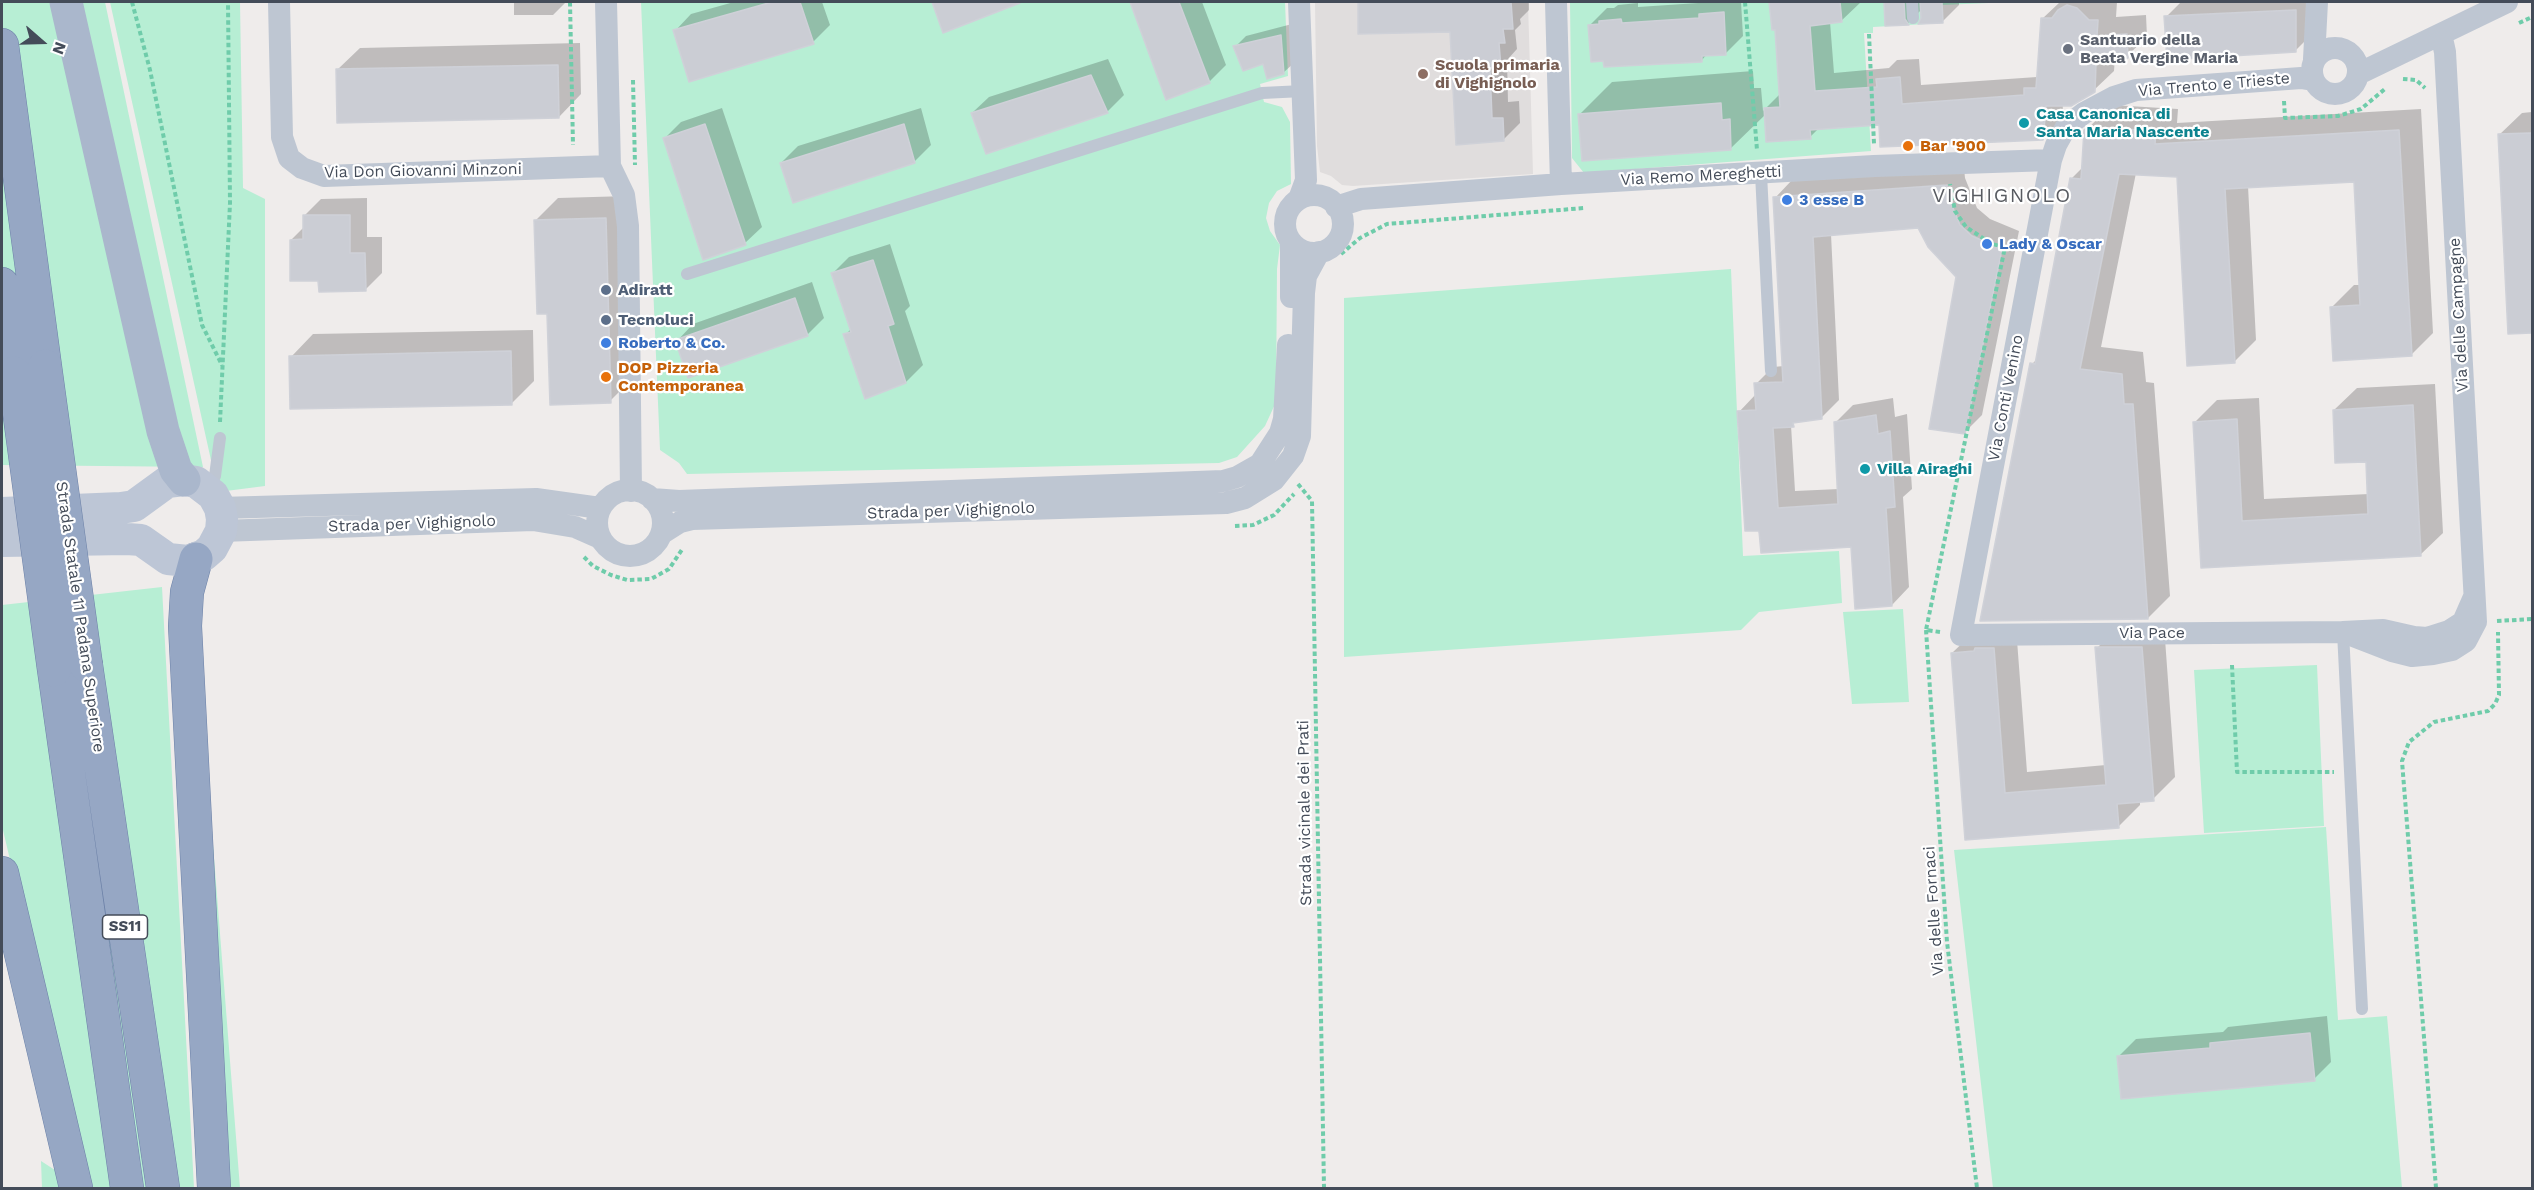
<!DOCTYPE html>
<style>
body{margin:0}
#map{position:relative;width:2534px;height:1190px;overflow:hidden;background:#efeceb;font-family:"Work Sans",sans-serif}
canvas{display:block}
.frame{position:absolute;inset:0;border:3px solid #444c59;pointer-events:none}
.north{position:absolute;left:12px;top:12px;width:60px;height:60px;-webkit-text-stroke:4px #fff;paint-order:stroke;rotate:110deg;font-size:16px;font-weight:700;line-height:24px;text-align:center;color:#444c59}
.north::after{content:'';display:block;margin:auto;width:21px;height:27px;background:#444c59;clip-path:polygon(50% 0,100% 100%,50% 72%,0 100%)}
</style>
<div id="map">
<canvas width="2534" height="1190"></canvas>
<div class="frame"></div>
<div class="north">N</div>
</div>
<script>
const ctx = document.querySelector('canvas').getContext('2d');
ctx.lineJoin = 'round';
function paint(path, color) { ctx.fillStyle = color; ctx.fill(path, 'evenodd'); }
const shape = rows => new Path2D(rows.map(r => 'M' + r).join(''));
function trace(path, color, width, dash) { ctx.strokeStyle = color; ctx.lineWidth = width; ctx.lineCap = dash ? 'butt' : 'round'; ctx.setLineDash(dash || []); ctx.stroke(path); }
function label(font, color, halo, rows, align = 'center') {
  ctx.font = font + ' "Work Sans",sans-serif'; ctx.lineWidth = 4.5; ctx.setLineDash([]); ctx.textBaseline = 'middle'; ctx.strokeStyle = halo; ctx.fillStyle = color; for (const [text, x, y, turn = 0] of rows) {
    ctx.save(); ctx.translate(x, y); ctx.rotate((+turn || 0) * Math.PI / 180); ctx.textAlign = isNaN(turn) ? turn : align; if (halo) ctx.strokeText(text, 0, 0); ctx.fillText(text, 0, 0); ctx.restore();
  }
}
const education = shape([
 [1315,2,1528,2,1533,174,1353,186,1342,185,1331,176,1320,172,1317,146]
]);
const green = shape([
 [2,2,105,2,203,467,2,465],
 [110,2,240,2,243,188,265,199,265,486,218,492],
 [641,2,1285,2,1288,76,1260,84,1264,102,1282,107,1290,122,1291,184,1277,191,1269,203,1266,218,1270,231,1280,245,1277,269,1276,402,1265,426,1237,457,1219,463,687,474,679,463,660,450],
 [1570,2,2012,2,1942,5,1943,23,1873,27,1873,33,1864,33,1871,151,1584,173,1572,158],
 [1731,269,1743,556,1839,551,1842,603,1759,612,1741,630,1344,657,1344,298],
 [162,587,194,1188,88,1188,2,826,2,605],
 [1903,609,1909,702,1852,704,1843,612],
 [2317,665,2324,826,2204,833,2194,670],
 [208,781,240,1188,229,1188],
 [2326,827,2338,1020,2387,1016,2402,1188,1993,1188,1954,850],
 [41,1161,58,1172,62,1188,42,1188]
]);
const shadow = shape([
 [514,2,566,2,553,15,514,15],
 [734,2,822,2,830,25,813,42,675,31,691,14],
 [934,2,1000,2,988,14,943,31],
 [1131,2,1202,2,1226,65,1209,82,1167,98],
 [1360,2,1529,2,1529,10,1520,19,1521,24,1515,30,1517,49,1507,60,1508,102,1519,101,1520,123,1503,140,1457,143,1451,30,1360,33],
 [1713,2,1741,2,1743,36,1726,53,1707,54,1702,60,1590,25,1607,8,1614,8,1618,5,1638,3,1638,7],
 [1771,2,1861,2,1841,21,1830,22,1834,73,1889,68,1897,60,1919,59,1921,85,2037,77,2042,19,2060,2,2117,2,2116,17,2146,15,2147,37,2127,56,2115,58,2114,71,2094,90,2063,104,2062,119,2043,139,1880,123,1820,127,1810,137,1766,114,1731,148,1583,160,1580,114,1612,82,1753,71,1754,88,1761,88,1763,111,1781,93,1776,28,1773,28],
 [1885,2,1959,2,1959,5,1942,22,1922,9,1908,23,1886,24],
 [2181,2,2312,2,2312,34,2295,51,2166,17],
 [1292,24,1295,62,1283,73,1235,47,1246,36],
 [580,43,581,94,559,117,337,70,360,48],
 [1108,59,1124,95,1107,112,972,113,989,97],
 [2112,105,2178,109,2177,123,2421,109,2433,333,2411,355,2332,307,2354,285,2361,285,2355,180,2248,186,2256,340,2234,362,2178,176,2136,173,2101,347,2143,352,2146,382,2154,383,2170,596,2148,618,2032,364,2038,358,2071,179,2083,167,2085,131],
 [722,108,762,227,745,243,665,138,681,122],
 [921,108,931,145,914,162,781,163,798,146],
 [2532,112,2532,332,2510,333,2499,135,2522,113],
 [1964,168,1965,178,1977,208,1990,219,2019,231,1982,415,1964,433,1957,276,1919,226,1831,234,1839,400,1821,418,1797,421,1791,425,1795,491,1839,489,1836,422,1853,405,1893,398,1895,417,1907,414,1912,489,1903,497,1909,587,1892,605,1852,546,1762,552,1739,412,1756,394,1756,384,1773,367,1784,366,1775,198,1792,180],
 [628,196,632,379,610,401,549,312,536,220,558,198],
 [367,198,367,237,382,237,382,273,365,290,320,279,291,240,304,227,304,216,321,199],
 [890,244,910,306,905,311,923,365,906,382,866,397,845,335,851,329,832,274,849,257],
 [812,282,824,318,807,335,677,341,693,324],
 [533,330,534,381,512,403,291,357,313,334],
 [2435,384,2443,533,2420,555,2202,566,2195,422,2217,400,2259,398,2264,499,2369,494,2367,460,2334,410,2357,388],
 [2164,625,2175,777,2153,799,2140,800,2140,805,2118,827,1966,839,1952,653,1975,631,2016,627,2027,772,2106,765,2097,648,2119,626],
 [2327,1016,2331,1062,2314,1079,2119,1056,2136,1039,2223,1032,2228,1027]
]);
const building = shape([
 [772,2,800,2,814,44,689,82,673,30,772,2],
 [932,2,1020,2,1020,3,943,33,932,2],
 [1130,2,1179,2,1210,83,1166,100,1130,2],
 [1358,2,1511,2,1513,29,1503,29,1505,43,1499,43,1501,68,1490,68,1492,118,1503,118,1504,141,1456,145,1450,32,1358,34,1358,2],
 [1769,2,1840,2,1842,22,1810,26,1815,91,1877,87,1876,79,1900,77,1902,104,2024,95,2024,88,2036,88,2041,18,2052,18,2058,10,2067,5,2077,8,2089,20,2098,20,2097,36,2127,34,2128,58,2096,62,2095,92,2071,106,2046,106,2043,140,1880,147,1879,125,1810,130,1811,139,1766,142,1764,108,1780,107,1775,30,1772,30,1769,2],
 [1884,2,1904,2,1905,19,1909,25,1885,26,1884,2],
 [1920,2,1942,2,1943,23,1918,24,1921,18,1920,2],
 [2296,10,2296,52,2167,60,2164,16,2296,10],
 [1724,12,1726,55,1702,56,1702,62,1604,67,1603,61,1591,62,1588,25,1599,24,1599,21,1621,19,1622,23,1699,18,1699,14,1724,12],
 [1281,35,1284,74,1267,79,1263,64,1243,71,1233,46,1281,35],
 [558,65,559,118,337,123,336,69,558,65],
 [1091,75,1108,113,986,154,971,113,1091,75],
 [1721,103,1722,120,1730,119,1731,150,1582,161,1578,114,1721,103],
 [705,124,746,245,703,260,663,138,705,124],
 [904,124,915,163,793,203,780,163,904,124],
 [2088,127,2156,131,2155,144,2399,130,2412,356,2333,361,2330,307,2360,305,2354,182,2225,189,2235,363,2187,366,2177,177,2119,174,2080,369,2122,374,2124,404,2133,404,2148,619,1980,621,2030,363,2035,364,2070,178,2081,179,2084,130,2088,127],
 [2532,133,2532,333,2508,334,2498,134,2532,133],
 [1947,185,1948,196,1960,225,1972,236,2002,249,1965,434,1929,429,1956,277,1928,247,1918,228,1813,237,1822,419,1793,423,1794,427,1773,428,1778,508,1838,504,1834,422,1876,415,1878,434,1890,431,1895,507,1886,508,1892,606,1855,609,1851,547,1761,553,1759,531,1745,531,1737,411,1756,410,1754,383,1783,382,1773,197,1947,185],
 [303,215,350,215,350,253,365,253,366,291,319,292,318,281,290,281,290,240,303,239,303,215],
 [606,218,611,403,550,405,547,314,537,314,534,220,606,218],
 [873,260,894,324,888,326,906,383,865,399,843,334,851,332,831,273,873,260],
 [795,298,808,336,688,378,675,340,795,298],
 [511,351,512,405,290,409,289,356,511,351],
 [2413,405,2421,556,2201,568,2193,422,2237,419,2242,521,2368,514,2366,462,2335,463,2333,410,2413,405],
 [2095,647,2142,647,2154,801,2117,804,2119,828,1965,840,1951,653,1974,651,1975,648,1994,648,2005,793,2106,785,2095,647],
 [2310,1033,2315,1081,2121,1099,2117,1056,2210,1048,2210,1043,2310,1033]
]);
const path = shape([
 [132,2,150,70,202,325,222,365],
 [570,2,573,145],
 [1745,2,1757,150],
 [2519,23,2532,17],
 [1869,34,1874,144],
 [2403,79,2416,80,2425,88],
 [633,80,635,165],
 [2284,101,2285,118,2338,116,2361,109,2386,88],
 [1341,254,1360,238,1387,224,1584,208],
 [220,422,230,203,228,2],
 [1298,484,1312,501,1324,1188],
 [1235,526,1253,525,1274,515,1294,494],
 [584,557,593,566,611,575,627,580,651,579,669,569,683,548],
 [2497,621,2532,619],
 [1926,630,1947,942,1977,1188],
 [1940,632,1926,630,2005,247,1992,244,1966,227,1955,211,1950,184],
 [2232,665,2237,772,2334,772],
 [2436,1188,2402,761,2409,742,2434,722,2488,711,2495,704,2499,695,2498,632]
]);
const service = shape([
 [1912,2,1913,18],
 [1761,174,1771,371],
 [687,274,1262,93,1303,91],
 [207,489,215,476,220,438],
 [2343,632,2362,1009]
]);
const minor = shape([
 [279,2,282,137,289,158,302,168,324,176,610,166],
 [606,2,610,166,624,195,628,226,631,491],
 [1556,2,1561,184],
 [2441,34,2445,52,2476,622,2466,641,2452,650,2433,654,2412,656,2392,651,2343,632,2383,630,2414,637,2427,638,2449,631,2463,622,2474,597],
 '2312 71a23 23 0 1 1 46 0a23 23 0 1 1-46 0Z',
 [2314,59,2317,2],
 [2358,74,2507,2],
 [2313,80,2301,78,2136,90,2114,97,2084,113,2066,127,2056,145,2051,160,1961,635,2343,632],
 '1285 224a29 29 0 1 1 58 0a29 29 0 1 1-58 0Z',
 [1299,199,1306,180,1299,2],
 [1336,207,1361,199,1561,184,1874,166,2051,160],
 [1291,297,1291,242],
 '597 523a33 33 0 1 1 66 0a33 33 0 1 1-66 0Z',
 [652,499,679,501,1223,481,1237,477,1260,464,1280,433,1284,419,1288,345],
 [220,508,536,499,600,508],
 [221,531,533,520,575,527,600,538],
 [661,534,680,522,692,519,1226,503,1245,498,1274,480,1293,456,1300,436,1304,293,1306,276,1319,252]
]);
const secondary = shape([
 [2,513,121,508,134,506,167,482,184,480,196,482,213,495,220,508,222,519,221,531,212,548,204,555,188,561,168,559,141,540,127,539,2,541]
]);
const primary = shape([
 [66,2,163,431,176,470,184,480]
]);
const trunk = shape([
 [2,45,45,366],
 [2,284,14,373],
 [196,559,187,592,185,626,214,1188],
 [86,665,163,1188],
 [54,670,127,1188],
 [2,873,76,1188]
]);
const trunkBridge = shape([
 [45,366,86,665],
 [14,373,54,670]
]);
const markers = [
 [2068,49,6,"#6b7280"],
 [1423,74,6,"#8d6e63"],
 [2024,123,6,"#0f9aa8"],
 [1908,146,6,"#e8710a"],
 [1787,200,6,"#3f7fe0"],
 [1987,244,6,"#3f7fe0"],
 [606,290,6,"#5c6f8a"],
 [606,320,6,"#5c6f8a"],
 [606,343,6,"#3f7fe0"],
 [606,377,6,"#e8710a"],
 [1865,469,6,"#0f9aa8"]
];
const shields = [
 [125,927,45]
];
const shieldNames = [
 ["SS11",125,927]
];
const worshipNames = [
 ["Santuario della",2080,40],
 ["Beata Vergine Maria",2080,58]
];
const educationNames = [
 ["Scuola primaria",1435,65],
 ["di Vighignolo",1435,83]
];
const streetNames = [
 ["Via Trento e Trieste",2214,85,-5],
 ["Via Don Giovanni Minzoni",423,171,-1],
 ["Via Remo Mereghetti",1701,176,-3],
 ["Via delle Campagne",2459,315,-93],
 ["Via Conti Venino",2006,398,-79],
 ["Strada per Vighignolo",951,511,-2],
 ["Strada per Vighignolo",412,524,-2],
 ["Strada Statale 11 Padana Superiore",80,617,82],
 ["Via Pace",2152,633],
 ["Strada vicinale dei Prati",1305,813,-91],
 ["Via delle Fornaci",1934,911,-94]
];
const cultureNames = [
 ["Casa Canonica di",2036,114],
 ["Santa Maria Nascente",2036,132],
 ["Villa Airaghi",1877,469]
];
const foodNames = [
 ["Bar '900",1920,146],
 ["DOP Pizzeria",618,368],
 ["Contemporanea",618,386]
];
const shopNames = [
 ["3 esse B",1799,200],
 ["Lady & Oscar",1999,244],
 ["Roberto & Co.",618,343]
];
const serviceNames = [
 ["Adiratt",618,290],
 ["Tecnoluci",618,320]
];
const quarterNames = [
 ["VIGHIGNOLO",2002,196]
];
paint(education, '#e0dddd');
paint(green, '#b7eed4');
paint(shadow, '#0003');
paint(building, '#cbcdd4');
trace(building, '#cfd1d8', 1.5);
trace(trunk, '#6d82a8', 34);
trace(path, '#6fccaa', 4, [4.5, 3]);
trace(service, '#bec6d2', 12);
trace(minor, '#bec6d2', 22);
trace(secondary, '#bdc6d6', 32);
trace(primary, '#aab7cc', 33);
trace(trunk, '#96a7c4', 33);
trace(trunkBridge, '#6d82a8', 34, []);
trace(trunkBridge, '#96a7c4', 33);
for (const [x, y, r, color] of markers) { const dot = new Path2D(); dot.arc(x, y, r, 0, 2 * Math.PI); ctx.fillStyle = color; ctx.fill(dot); trace(dot, '#fff', 2); }
for (const [x, y, w] of shields) { const box = new Path2D(); box.roundRect(x - w / 2, y - 12, w, 24, 4.5); ctx.fillStyle = '#fff'; ctx.fill(box); trace(box, '#444c59', 1.5); }
label('bold 15px', '#444c59', null, shieldNames);
label('bold 16px', '#5b616d', '#fff', worshipNames, 'left');
label('bold 16px', '#785e54', '#fff', educationNames, 'left');
label('16px', '#444c59', '#fff', streetNames);
label('bold 16px', '#0d838f', '#fff', cultureNames, 'left');
label('bold 16px', '#c56008', '#fff', foodNames, 'left');
label('bold 16px', '#366cbe', '#fff', shopNames, 'left');
label('bold 16px', '#4e5e75', '#fff', serviceNames, 'left');
ctx.letterSpacing = '1.5px';
label('20px', '#585b61', '#fff', quarterNames);
ctx.letterSpacing = '0px';
</script>
